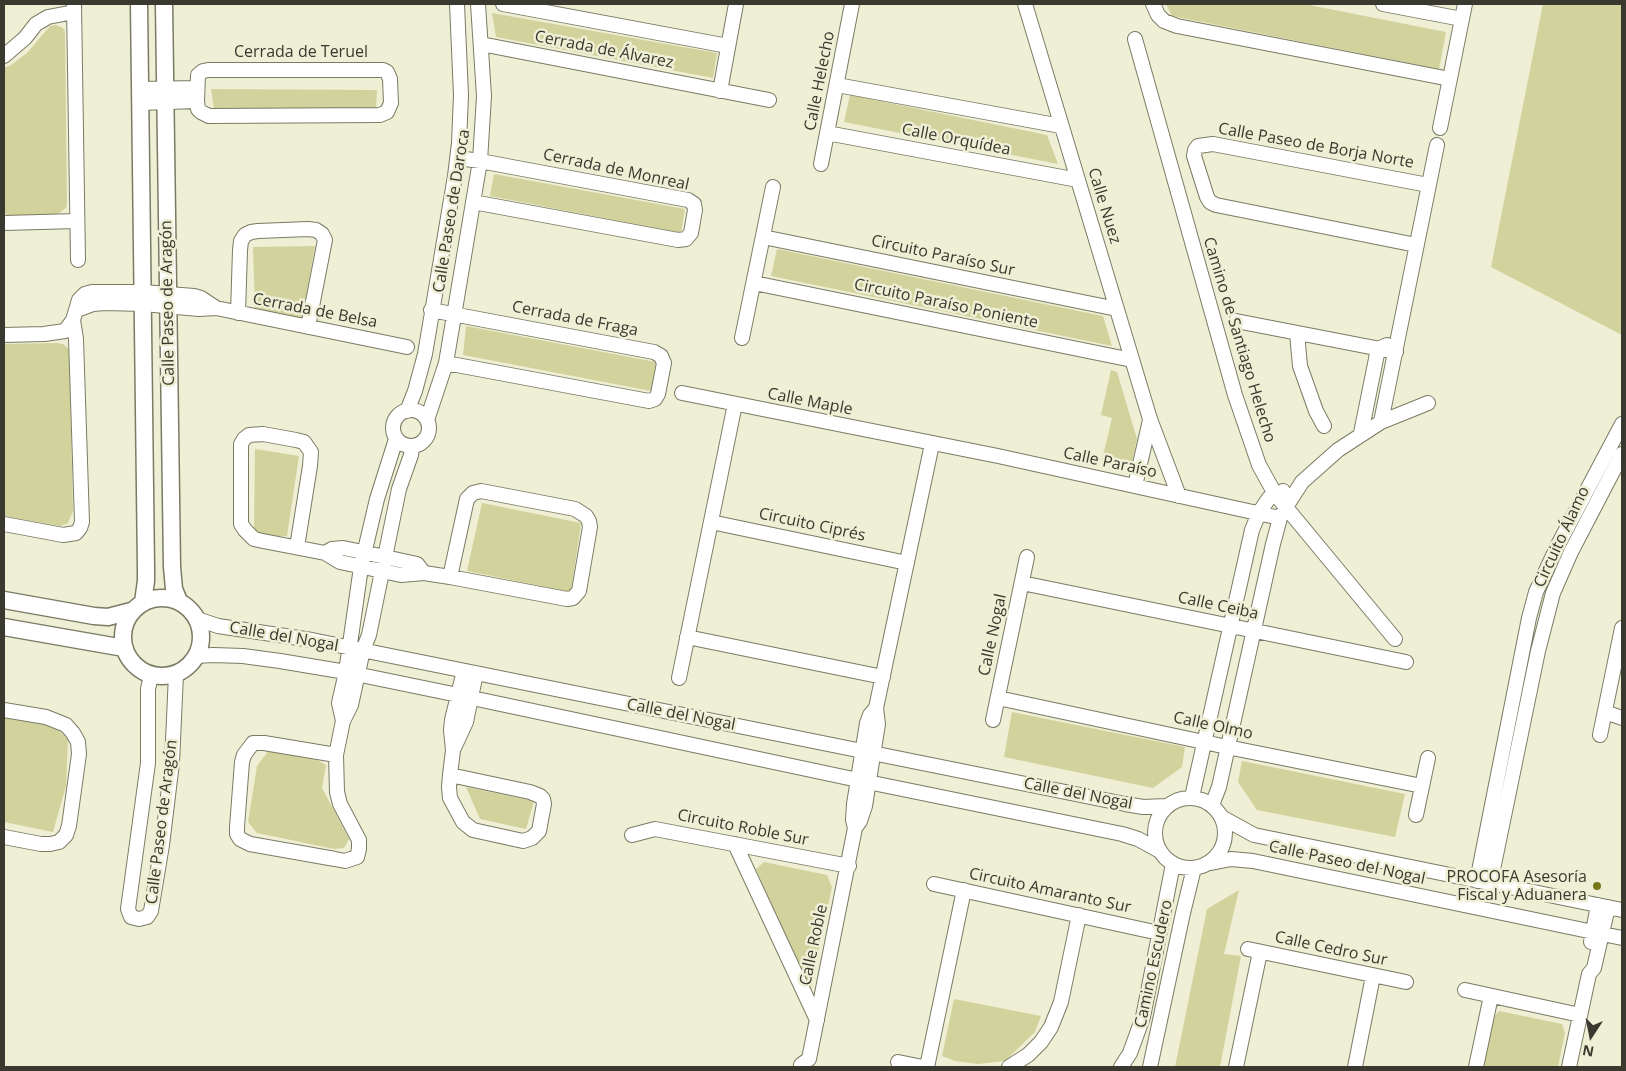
<!DOCTYPE html>
<meta charset="utf-8">
<style>
body{margin:0}
#map{position:relative;width:1626px;height:1071px;overflow:hidden;background:#eeefd5;font-family:"Open Sans",sans-serif}
canvas{display:block}
.frame{position:absolute;inset:0;border:5px solid #39392f;pointer-events:none}
.north{position:absolute;left:1566px;top:1011px;width:50px;height:50px;-webkit-text-stroke:4px #eeefd5;paint-order:stroke;rotate:191deg;font-size:14px;font-weight:700;line-height:20px;text-align:center;color:#39392f}
.north::after{content:'';display:block;margin:auto;width:18px;height:22px;background:#39392f;clip-path:polygon(50% 0,100% 100%,50% 72%,0 100%)}
</style>
<div id="map">
<canvas width="1626" height="1071"></canvas>
<div class="frame"></div>
<div class="north">N</div>
</div>
<script>
const ctx = document.querySelector('canvas').getContext('2d');
ctx.lineJoin = 'round';
function paint(path, color) { ctx.fillStyle = color; ctx.fill(path, 'evenodd'); }
const shape = rows => new Path2D(rows.map(r => 'M' + r).join(''));
function trace(path, color, width, dash) { ctx.strokeStyle = color; ctx.lineWidth = width; ctx.lineCap = dash ? 'butt' : 'round'; ctx.setLineDash(dash || []); ctx.stroke(path); }
function label(font, color, halo, rows, align = 'center') {
  ctx.font = font + ' "Open Sans",sans-serif'; ctx.lineWidth = 5; ctx.setLineDash([]); ctx.textBaseline = 'middle'; ctx.strokeStyle = halo; ctx.fillStyle = color; for (const [text, x, y, turn = 0] of rows) {
    ctx.save(); ctx.translate(x, y); ctx.rotate((+turn || 0) * Math.PI / 180); ctx.textAlign = isNaN(turn) ? turn : align; if (halo) ctx.strokeText(text, 0, 0); ctx.fillText(text, 0, 0); ctx.restore();
  }
}
const green = shape([
 [1166,4,1304,4,1446,32,1439,69,1172,16],
 [1543,4,1622,4,1622,335,1491,267],
 [492,13,717,53,713,78,496,37],
 [56,25,63,28,65,32,67,204,66,208,58,214,9,216,4,213,4,68,11,65,27,53,50,26],
 [211,89,377,90,376,109,214,109],
 [850,95,1047,135,1058,164,844,122],
 [494,174,685,209,681,233,490,196],
 [315,246,302,319,255,308,253,247],
 [777,249,1103,316,1112,346,771,276],
 [466,326,656,362,651,391,463,355],
 [57,343,63,344,69,349,73,511,68,523,60,526,4,516,4,344],
 [1111,370,1117,372,1137,439,1131,466,1102,460,1112,418,1101,415],
 [255,449,299,456,287,536,271,537,254,531],
 [482,503,581,523,571,592,467,571],
 [1012,712,1185,747,1182,767,1153,788,1004,757],
 [4,715,51,723,68,739,66,786,53,832,4,822],
 [269,750,317,760,326,765,322,788,349,839,344,848,334,849,257,833,248,822,257,766],
 [1242,761,1405,794,1395,837,1257,810,1238,782],
 [466,787,534,801,526,829,480,819],
 [764,862,827,875,832,887,810,992,756,869],
 [1239,890,1224,954,1241,956,1220,1067,1175,1067,1207,909],
 [954,999,1041,1016,1035,1032,1005,1061,978,1064,955,1061,942,1056],
 [1499,1011,1562,1024,1565,1033,1558,1067,1483,1067,1493,1018]
]);
const minor = shape([
 [74,4,78,260],
 [503,4,728,46],
 [1025,4,1150,419,1179,496],
 [1153,4,1158,15,1164,21,1177,26,1450,79],
 [1383,4,1462,19],
 [1135,39,1235,395,1259,465,1275,494,1395,639],
 [481,44,769,100],
 [4,56,25,38,36,24,48,17,74,12],
 [208,70,383,70,387,72,390,79,391,103,387,112,380,115,209,116,201,112,198,109,197,101,198,75,203,71,208,70],
 [837,85,1061,126],
 [140,89,197,88],
 [720,91,736,4],
 [140,103,197,101],
 [1440,128,1465,4],
 [827,133,1078,180],
 [458,158,480,161,688,200,694,204,695,210,691,233,686,239,678,240,473,202],
 [821,164,852,4],
 [4,223,77,221],
 [763,237,1117,309],
 [1416,245,1216,205,1210,202,1207,197,1194,156,1195,150,1198,146,1213,144,1428,185],
 [754,283,1132,360],
 [77,310,93,304,105,303,143,304,199,309,216,308,407,347],
 [431,310,654,352,661,356,664,363,658,394,655,399,649,401,446,363],
 [238,313,240,250,241,241,245,235,251,232,258,231,308,229,316,230,322,234,325,240,308,327],
 [1236,321,1396,352],
 [1297,333,1300,366,1316,411,1324,426],
 [4,335,44,334,65,331,73,320,79,300,85,294,92,292,143,292,194,296,201,298,216,308],
 [742,338,773,187],
 [682,393,998,456,1280,518],
 '393 428a18 18 0 1 1 36 0a18 18 0 1 1-36 0Z',
 [407,411,415,391,425,354,455,176,459,143,461,95,457,4],
 [427,420,446,363,480,161,484,96,478,4],
 [1381,422,1437,145],
 [1361,433,1378,349,1387,345],
 [1135,486,1150,420],
 [711,522,907,563],
 [4,524,63,535,76,533,80,528,82,522,76,339,73,320],
 [297,547,310,466,311,452,304,442,296,440,263,434,249,435,244,439,241,444,241,524,245,530,254,539,263,541,325,553,340,562,401,575,424,573,450,577,567,599,573,598,579,591,590,527,589,521,586,516,575,509,481,491,473,493,467,499,450,577],
 [325,553,332,549,343,548,353,550,417,564,424,573],
 [1022,583,1406,662],
 [197,619,218,626,312,640,1125,804,1143,807,1166,806],
 [687,637,883,677],
 [196,656,213,655,243,656,280,661,346,672,458,695,858,780,1122,834,1138,839,1160,851],
 [151,675,148,689,148,763,128,909,131,917,139,919,147,917,151,911,162,845,172,763,176,674],
 [679,678,735,404],
 [998,698,1227,747,1422,786],
 [4,710,46,717,66,725,73,733,78,742,79,754,69,826,66,835,59,842,50,844,41,844,4,837],
 [1605,712,1622,718],
 [993,720,1027,557],
 [343,721,339,703,346,672,361,567,377,499,396,439],
 [1600,735,1622,628],
 [453,750,466,722,476,673],
 [336,755,264,743,253,743,244,755,242,762,237,827,237,834,240,839,250,844,335,859,345,861,357,857,359,849,359,840,340,804,337,792,336,755,343,721,351,705,363,650,369,635,399,489,411,455,412,446],
 [450,775,530,792,540,796,543,799,544,804,539,831,532,838,523,841,473,830,463,822,450,798,449,787,450,775,453,750,451,730,452,720,464,671],
 [1192,797,1252,530,1259,513,1269,498,1283,491],
 '1155 833a35 35 0 1 1 70 0a35 35 0 1 1-70 0Z',
 [1212,805,1219,787,1273,544,1280,518,1286,507,1302,482,1338,450,1381,422,1428,403],
 [1416,815,1428,758],
 [1223,818,1254,835,1622,910],
 [855,828,853,820,854,804,867,723,870,715,876,708],
 [632,835,655,829,849,866],
 [735,844,817,1020],
 [1211,863,1231,859,1253,861,1622,938],
 [1477,881,1529,618,1536,592,1559,543,1622,424],
 [934,884,1159,933],
 [1490,884,1538,651,1553,593,1571,552,1622,454],
 [1591,942,1598,905],
 [1248,949,1406,982],
 [1465,990,1580,1015],
 [898,1062,923,1067],
 [801,1065,809,1059,855,828,860,821,865,806,878,724,876,708,932,444],
 [927,1067,964,890],
 [1009,1067,1028,1055,1041,1042,1051,1027,1061,1002,1079,915],
 [1121,1067,1130,1053,1143,1017,1173,864],
 [1150,1067,1183,913,1194,868],
 [1236,1067,1260,952],
 [1355,1067,1373,976],
 [1476,1067,1491,996],
 [1569,1067,1589,974,1594,968,1608,907]
]);
const tertiary = shape([
 [139,4,146,569,146,581,143,602],
 [164,4,172,567,174,589,179,601],
 '123 637a39 39 0 1 1 78 0a39 39 0 1 1-78 0Z',
 [4,600,94,616,108,617,131,611],
 [4,627,124,648]
]);
const markers = [
 [1597,886,5,"#78771c"]
];
const streetNames = [
 ["Cerrada de Álvarez",604,50,11],
 ["Cerrada de Teruel",301,52],
 ["Calle Helecho",820,81,-79],
 ["Calle Orquídea",956,140,11],
 ["Calle Paseo de Borja Norte",1316,146,10],
 ["Cerrada de Monreal",616,170,12],
 ["Calle Nuez",1104,206,73],
 ["Calle Paseo de Daroca",452,211,-81],
 ["Circuito Paraíso Sur",943,256,12],
 ["Calle Paseo de Aragón",168,303,-91],
 ["Circuito Paraíso Poniente",946,304,12],
 ["Cerrada de Belsa",315,311,11],
 ["Cerrada de Fraga",575,319,11],
 ["Camino de Santiago Helecho",1239,340,73],
 ["Calle Maple",810,402,11],
 ["Calle Paraíso",1110,463,12],
 ["Circuito Ciprés",812,525,12],
 ["Circuito Álamo",1562,537,-65],
 ["Calle Ceiba",1218,606,12],
 ["Calle Nogal",993,635,-78],
 ["Calle del Nogal",284,637,10],
 ["Calle del Nogal",681,715,11],
 ["Calle Olmo",1213,726,12],
 ["Calle del Nogal",1078,794,11],
 ["Calle Paseo de Aragón",162,822,-83],
 ["Circuito Roble Sur",743,828,11],
 ["Calle Paseo del Nogal",1347,863,12],
 ["Circuito Amaranto Sur",1050,891,12],
 ["Calle Roble",814,945,-78],
 ["Calle Cedro Sur",1331,949,12],
 ["Camino Escudero",1154,964,-78]
];
const poiNames = [
 ["PROCOFA Asesoría",1587,877],
 ["Fiscal y Aduanera",1587,895]
];
paint(green, '#d2d39c');
trace(minor, '#7b7b65', 16);
trace(tertiary, '#7b7b65', 19);
trace(minor, '#fff', 14);
trace(tertiary, '#fff', 16);
for (const [x, y, r, color] of markers) { const dot = new Path2D(); dot.arc(x, y, r, 0, 2 * Math.PI); ctx.fillStyle = color; ctx.fill(dot); trace(dot, '#eeefd5', 2); }
label('16px', '#39392f', '#eeefd5', streetNames);
label('16px', '#39392f', '#eeefd5', poiNames, 'right');
</script>
